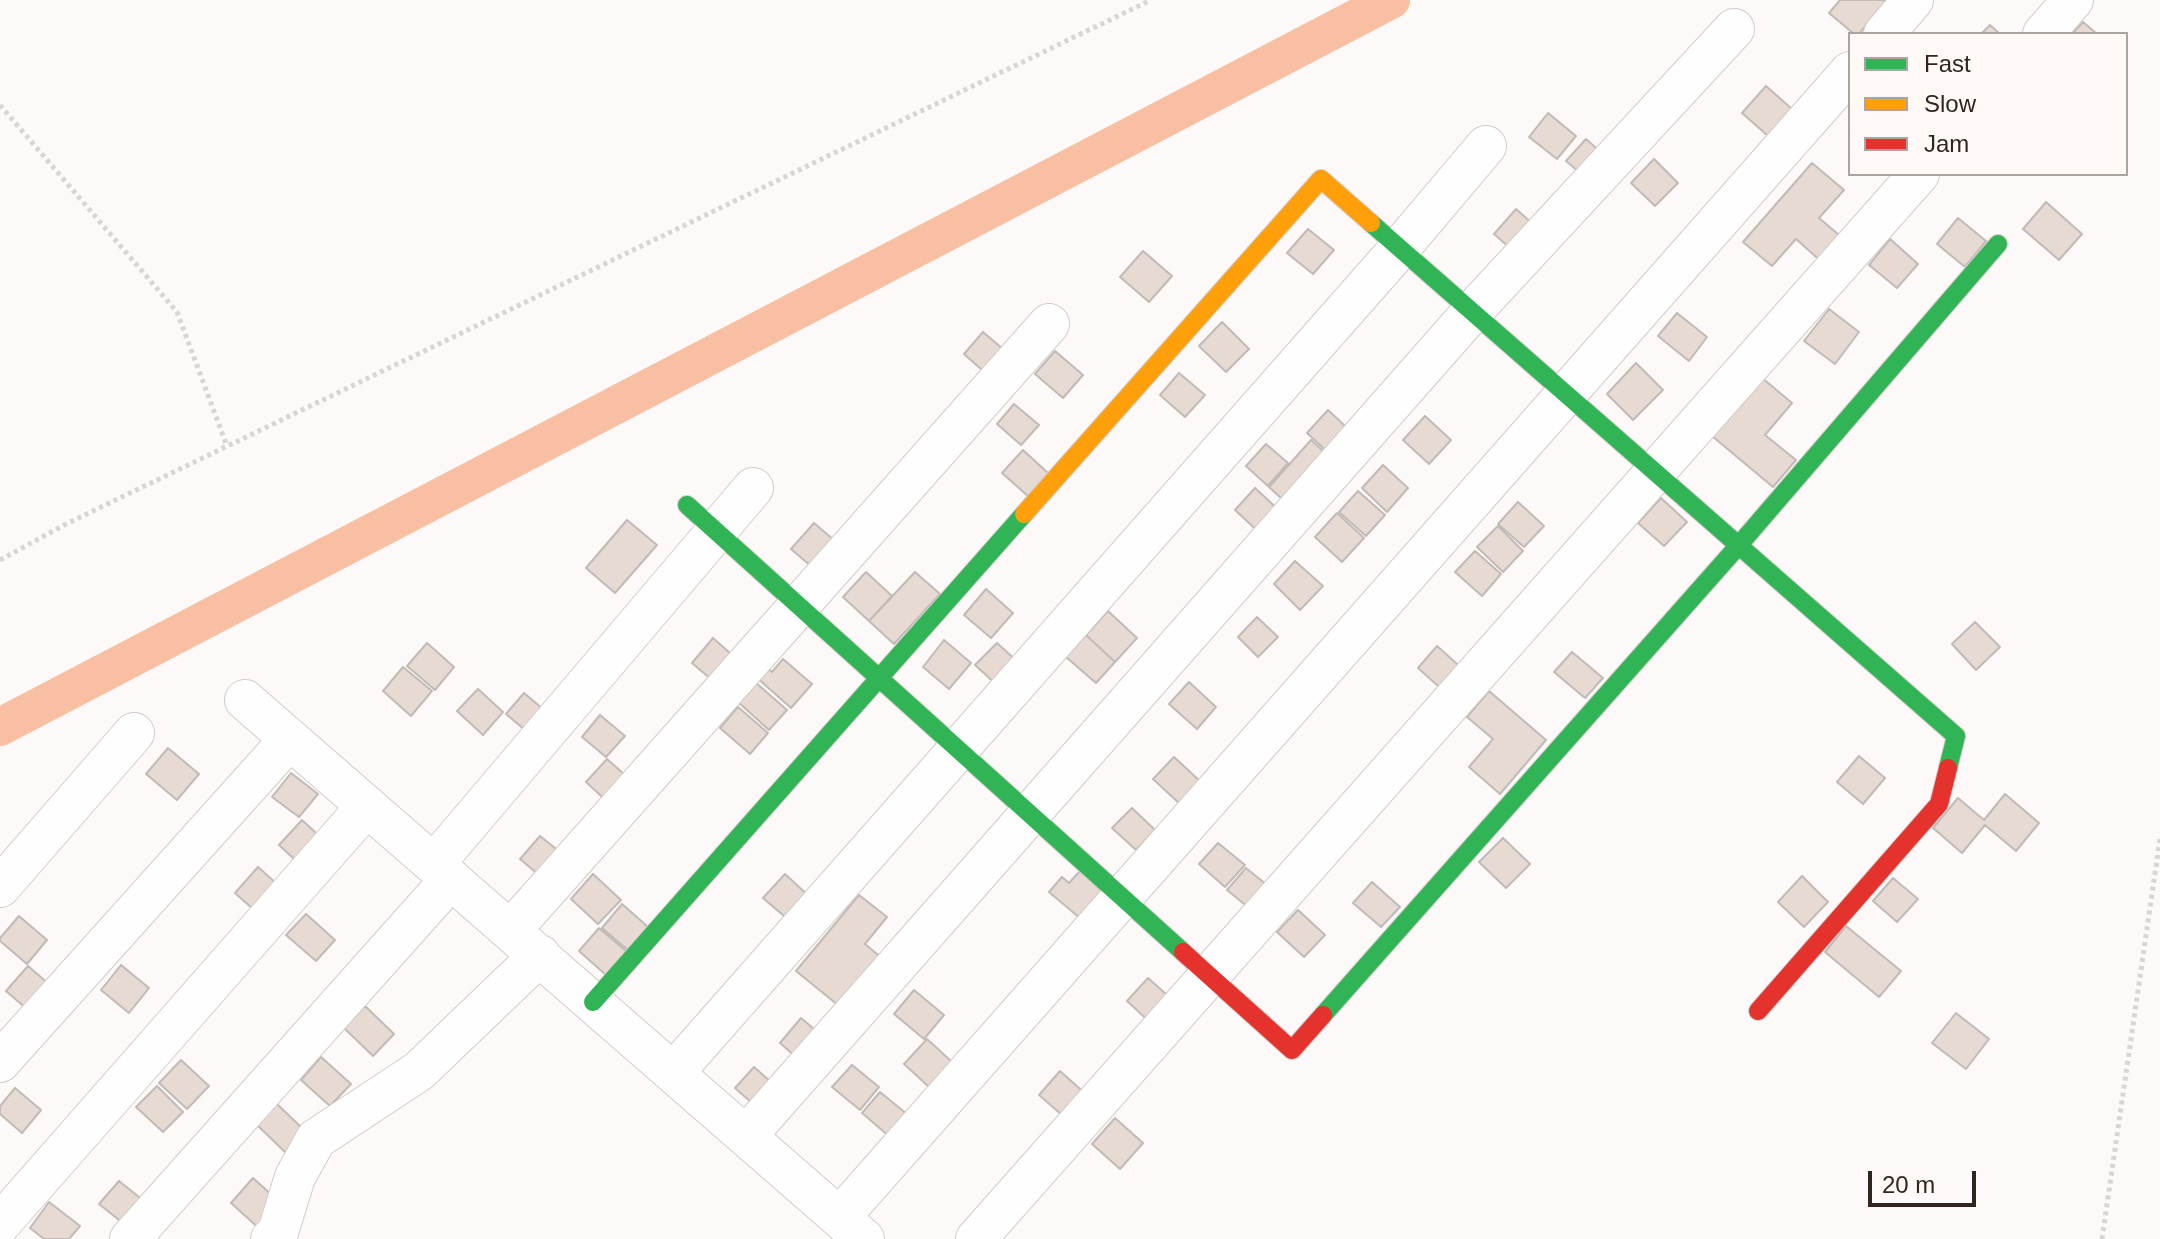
<!DOCTYPE html>
<style>
body{margin:0}
#map{position:relative;width:2160px;height:1239px;overflow:hidden;background:#fcf9f8;font-family:Arial,sans-serif}
canvas{display:block}
.legend{position:absolute;left:1848px;top:32px;width:280px;height:144px;box-sizing:border-box;background:#fef8f6;border:2px solid #aca4a0;margin:0;padding:10px 14px;list-style:none;font-size:24px;color:#302620}
.legend li{display:flex;align-items:center;gap:16px;height:40px}
.legend b{width:40px;border:2px solid #aca4a0}
.scale{position:absolute;left:1868px;top:1171px;width:108px;height:36px;box-sizing:border-box;border:4px solid #302620;border-top:0;padding-left:10px;font-size:24px;line-height:28px;white-space:nowrap;color:#302620;-webkit-text-stroke:6px #fef8f6;paint-order:stroke}
</style>
<div id="map">
<canvas width="2160" height="1239"></canvas>
<ul class="legend">
<li><b style="height:10px;background:#30b455"></b>Fast</li>
<li><b style="height:10px;background:#ff9f0a"></b>Slow</li>
<li><b style="height:10px;background:#e5322d"></b>Jam</li>
</ul>
<div class="scale">20 m</div>
</div>
<script>
const ctx = document.querySelector('canvas').getContext('2d');
ctx.lineJoin = 'round';
const shape = rows => new Path2D(rows.map(r => 'M' + r).join(''));
function trace(path, color, width, dash) { ctx.strokeStyle = color; ctx.lineWidth = width; ctx.lineCap = dash ? 'butt' : 'round'; ctx.setLineDash(dash || []); ctx.stroke(path); }
function paint(path, color) { ctx.fillStyle = color; ctx.fill(path, 'evenodd'); }
const canal = shape([
 [0,727,1391,0]
]);
const building = shape([
 [1840,0,1887,0,1859,34,1854,34,1829,13,1840,0],
 [2083,22,2097,34,2072,34,2083,22],
 [1990,25,2000,34,1981,34,1990,25],
 [1766,86,1792,109,1768,136,1742,113,1766,86],
 [1548,113,1576,136,1557,159,1529,137,1548,113],
 [1586,139,1607,158,1587,179,1566,161,1586,139],
 [1654,159,1678,183,1655,206,1631,183,1654,159],
 [1812,163,1844,190,1819,218,1845,240,1824,264,1796,239,1772,266,1743,242,1812,163],
 [2046,202,2082,234,2059,260,2023,229,2046,202],
 [1516,209,1543,233,1520,257,1494,234,1516,209],
 [1958,218,1986,241,1965,267,1937,244,1958,218],
 [1308,229,1334,250,1313,274,1287,253,1308,229],
 [1890,239,1918,264,1897,288,1869,265,1890,239],
 [1143,251,1172,276,1149,302,1120,277,1143,251],
 [1829,309,1859,332,1835,364,1804,341,1829,309],
 [1677,313,1707,337,1689,361,1658,336,1677,313],
 [1222,322,1249,349,1226,372,1199,346,1222,322],
 [983,332,1010,355,991,378,964,354,983,332],
 [1055,351,1083,375,1063,398,1035,374,1055,351],
 [1636,363,1663,390,1633,420,1607,394,1636,363],
 [1179,373,1205,395,1185,417,1160,395,1179,373],
 [1761,377,1792,403,1765,435,1796,460,1773,487,1712,436,1761,377],
 [1014,404,1039,425,1021,445,997,424,1014,404],
 [1328,410,1358,438,1337,461,1307,433,1328,410],
 [1425,416,1451,440,1429,464,1403,440,1425,416],
 [1311,440,1337,464,1294,510,1269,487,1311,440],
 [1266,444,1288,463,1268,486,1246,466,1266,444],
 [1023,450,1049,474,1029,497,1002,473,1023,450],
 [1383,465,1408,488,1387,512,1362,488,1383,465],
 [1255,488,1283,514,1263,536,1235,510,1255,488],
 [1358,491,1385,515,1366,536,1339,512,1358,491],
 [1661,498,1687,522,1664,546,1638,523,1661,498],
 [1518,502,1544,526,1524,547,1498,524,1518,502],
 [1337,513,1364,538,1342,562,1315,537,1337,513],
 [627,520,657,545,615,593,586,568,627,520],
 [814,523,842,547,819,573,791,549,814,523],
 [1498,526,1523,551,1503,572,1477,547,1498,526],
 [1475,551,1501,574,1482,596,1455,572,1475,551],
 [1295,561,1323,586,1300,610,1274,584,1295,561],
 [866,572,892,596,869,621,843,597,866,572],
 [915,572,940,594,894,644,869,621,915,572],
 [986,589,1013,613,991,638,964,615,986,589],
 [1108,611,1137,638,1115,662,1086,635,1108,611],
 [1257,617,1278,637,1258,657,1238,637,1257,617],
 [1975,622,2000,647,1976,670,1952,644,1975,622],
 [1086,635,1115,662,1096,683,1066,657,1086,635],
 [713,638,740,662,719,686,692,663,713,638],
 [944,640,971,663,949,689,923,667,944,640],
 [427,643,454,667,435,690,407,666,427,643],
 [997,643,1019,663,998,686,975,665,997,643],
 [1437,646,1466,672,1447,694,1418,668,1437,646],
 [1572,652,1603,678,1585,698,1554,672,1572,652],
 [783,659,812,684,791,708,755,676,764,665,772,672,783,659],
 [403,667,432,691,411,716,383,691,403,667],
 [755,682,787,710,769,730,738,702,755,682],
 [1189,682,1216,707,1197,729,1169,704,1189,682],
 [478,689,503,712,483,735,457,711,478,689],
 [1489,691,1546,740,1500,794,1469,767,1493,739,1467,717,1489,691],
 [524,693,550,715,532,736,506,714,524,693],
 [738,707,768,733,750,754,720,728,738,707],
 [600,715,625,736,606,757,582,737,600,715],
 [168,748,199,774,177,800,146,774,168,748],
 [1859,756,1885,778,1863,804,1837,782,1859,756],
 [1174,757,1201,782,1180,804,1153,779,1174,757],
 [607,759,634,783,613,807,586,782,607,759],
 [291,773,318,794,299,817,272,797,291,773],
 [2005,794,2039,823,2016,851,1985,825,1962,853,1933,828,1958,798,1984,820,2005,794],
 [1132,808,1155,830,1136,850,1112,828,1132,808],
 [302,820,329,845,306,870,279,845,302,820],
 [540,836,566,857,546,881,520,859,540,836],
 [1503,838,1530,864,1506,888,1479,862,1503,838],
 [1218,843,1245,865,1225,887,1199,864,1218,843],
 [258,867,287,893,264,919,235,893,258,867],
 [1246,868,1273,890,1254,912,1227,890,1246,868],
 [1080,871,1104,893,1081,919,1049,892,1062,877,1069,883,1080,871],
 [593,874,621,900,598,924,571,899,593,874],
 [785,874,812,899,791,922,763,898,785,874],
 [1802,876,1828,902,1804,927,1778,902,1802,876],
 [1893,878,1918,899,1897,922,1873,901,1893,878],
 [1372,882,1400,907,1381,927,1353,903,1372,882],
 [859,895,887,917,865,944,890,965,849,1014,796,971,859,895],
 [622,904,648,927,628,950,602,928,622,904],
 [1298,910,1325,935,1304,957,1277,932,1298,910],
 [306,914,335,940,316,961,286,935,306,914],
 [19,916,47,940,27,964,0,941,0,938,19,916],
 [1846,926,1901,971,1879,997,1825,952,1846,926],
 [599,928,627,952,606,975,579,951,599,928],
 [121,965,149,988,129,1013,101,990,121,965],
 [28,966,58,992,36,1017,6,991,28,966],
 [1148,978,1176,1003,1155,1027,1127,1001,1148,978],
 [914,990,944,1015,924,1039,894,1014,914,990],
 [365,1006,394,1034,373,1056,344,1028,365,1006],
 [1956,1013,1989,1039,1966,1069,1932,1043,1956,1013],
 [801,1018,827,1040,805,1065,780,1043,801,1018],
 [927,1039,952,1062,929,1087,904,1064,927,1039],
 [321,1057,351,1084,330,1106,301,1080,321,1057],
 [181,1060,209,1086,187,1109,159,1083,181,1060],
 [852,1065,879,1087,860,1110,832,1087,852,1065],
 [754,1067,780,1090,761,1111,735,1088,754,1067],
 [1060,1071,1090,1098,1070,1122,1039,1095,1060,1071],
 [157,1086,183,1112,163,1132,136,1107,157,1086],
 [15,1088,41,1110,22,1133,0,1114,0,1106,15,1088],
 [880,1092,908,1115,890,1137,862,1113,880,1092],
 [276,1103,305,1131,285,1152,256,1124,276,1103],
 [1115,1118,1143,1143,1120,1169,1092,1144,1115,1118],
 [253,1178,284,1206,262,1231,231,1203,253,1178],
 [119,1181,149,1205,129,1228,99,1204,119,1181],
 [49,1202,80,1226,69,1239,44,1239,30,1228,49,1202]
]);
const path = shape([
 [0,105,177,312,227,446],
 [0,560,66,524,1151,0],
 [2102,1239,2160,839]
]);
const street = shape([
 [1884,34,1913,0],
 [2043,34,2073,0],
 [245,700,864,1239],
 [434,864,753,488],
 [0,887,134,733],
 [511,930,1049,324],
 [0,1062,290,739],
 [674,1072,1399,249,1486,146],
 [747,1135,1472,312,1734,29],
 [840,1217,1850,72],
 [0,1224,367,806],
 [130,1239,451,879],
 [271,1239,278,1232,295,1177,316,1139,419,1071,540,955],
 [976,1239,1919,174]
]);
const fast = shape([
 [1371,223,1956,736,1948,768],
 [687,505,1183,952],
 [593,1002,1024,514],
 [1323,1015,1739,545,1998,244]
]);
const slow = shape([
 [1024,514,1321,179,1371,223]
]);
const jam = shape([
 [1183,952,1292,1050,1323,1015],
 [1758,1011,1939,804,1948,768]
]);
trace(canal, '#f8bfa2', 38);
paint(building, '#e7dad3');
trace(building, '#c1bab7', 2);
trace(street, '#d3ccc9', 42);
trace(fast, '#d3ccc9', 20);
trace(slow, '#d3ccc9', 20);
trace(jam, '#d3ccc9', 20);
trace(path, '#d7d5d5', 5, [4, 4]);
trace(street, '#fffefe', 40);
trace(fast, '#30b455', 18);
trace(slow, '#ff9f0a', 18);
trace(jam, '#e5322d', 18);
</script>
